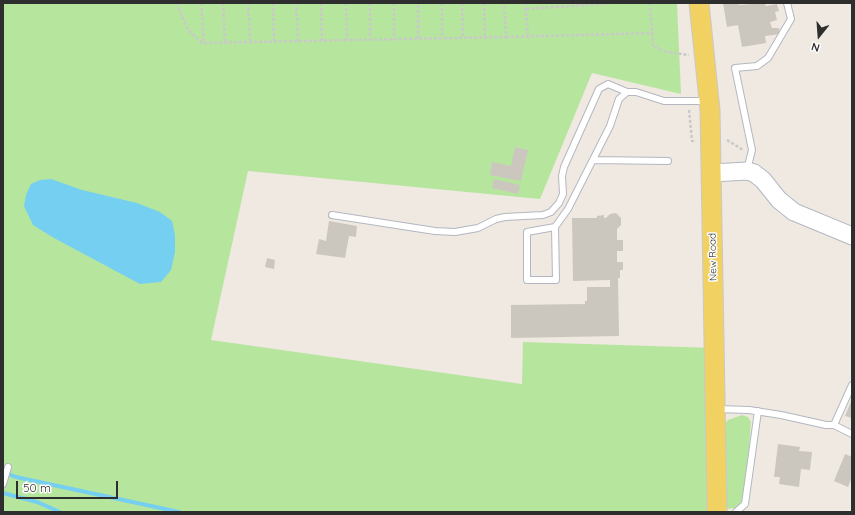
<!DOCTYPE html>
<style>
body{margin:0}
#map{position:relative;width:855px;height:515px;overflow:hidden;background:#efe9e1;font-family:Quicksand,sans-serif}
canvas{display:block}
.frame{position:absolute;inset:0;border:4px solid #2e2e2e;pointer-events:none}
.north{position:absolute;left:799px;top:16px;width:40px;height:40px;-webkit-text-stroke:3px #fff;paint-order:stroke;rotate:197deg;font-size:11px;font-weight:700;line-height:16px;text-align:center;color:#2e2e2e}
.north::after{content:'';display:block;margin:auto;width:14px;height:18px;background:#2e2e2e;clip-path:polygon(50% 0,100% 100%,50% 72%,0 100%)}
.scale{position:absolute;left:16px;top:481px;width:102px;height:18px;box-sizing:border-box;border:2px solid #2e2e2e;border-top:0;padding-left:5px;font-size:12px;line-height:14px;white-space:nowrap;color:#2e2e2e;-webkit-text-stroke:3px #fff;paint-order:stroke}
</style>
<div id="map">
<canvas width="855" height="515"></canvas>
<div class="frame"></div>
<div class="north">N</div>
<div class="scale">50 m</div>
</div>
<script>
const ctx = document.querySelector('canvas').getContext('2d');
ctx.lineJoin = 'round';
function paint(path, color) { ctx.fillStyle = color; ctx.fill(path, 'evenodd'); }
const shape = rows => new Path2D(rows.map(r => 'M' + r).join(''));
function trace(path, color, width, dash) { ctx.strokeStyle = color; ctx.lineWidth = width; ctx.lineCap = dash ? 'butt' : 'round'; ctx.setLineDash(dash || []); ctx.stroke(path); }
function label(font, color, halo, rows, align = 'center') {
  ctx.font = font + ' Quicksand,sans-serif'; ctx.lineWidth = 3; ctx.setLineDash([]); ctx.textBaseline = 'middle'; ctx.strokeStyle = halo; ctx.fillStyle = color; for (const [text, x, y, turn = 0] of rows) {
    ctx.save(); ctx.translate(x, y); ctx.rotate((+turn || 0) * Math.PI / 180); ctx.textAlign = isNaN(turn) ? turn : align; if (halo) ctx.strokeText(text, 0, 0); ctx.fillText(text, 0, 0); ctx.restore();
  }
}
const green = shape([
 [3,3,677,3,681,94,592,73,540,199,248,171,211,340,522,384,523,342,715,348,718,512,3,512],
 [742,415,748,417,751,422,745,496,739,505,735,508,727,509,725,506,725,423,728,420]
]);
const water = shape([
 [51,179,82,190,137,203,160,212,172,221,175,235,175,252,171,270,161,282,140,284,54,238,33,225,24,206,26,195,31,184,40,180]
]);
const stream = shape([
 [3,472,16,477,179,512],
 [3,493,37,502,60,512]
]);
const building = shape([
 [723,3,739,3,739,5,765,3,766,6,777,4,779,11,775,12,777,20,770,22,772,28,779,28,780,34,765,36,766,43,742,47,738,25,727,27],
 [515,147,528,150,521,181,490,175,492,162,511,166],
 [494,179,520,185,518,194,492,188],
 [616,213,621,218,621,225,617,229,617,240,623,240,623,251,617,251,617,262,623,262,623,270,620,270,620,278,618,278,619,336,511,338,511,305,585,304,585,301,587,301,587,287,610,287,610,280,573,281,572,218,597,218,597,216,604,215,604,218,606,218,610,214],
 [329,221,357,226,356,237,349,236,345,258,316,254,319,239,326,241],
 [267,258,275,260,274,269,265,267],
 [852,399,852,418,845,416],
 [778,444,800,447,799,451,812,452,810,470,801,469,799,487,779,484,780,477,774,477],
 [845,454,852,457,852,477,848,487,834,481]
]);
const path = shape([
 [178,3,181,14,188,30,202,43,506,37,504,3],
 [201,3,204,42],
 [223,3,225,42],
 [248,3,250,41],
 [273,3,274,42],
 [296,3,298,41],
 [321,3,322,41],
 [346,3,347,39],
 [370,3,370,39],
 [394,3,394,39],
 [442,3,442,38],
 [462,3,463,38],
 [484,3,485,37],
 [525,3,528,36],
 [650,3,653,46,666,52,689,55],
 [526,9,615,3],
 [506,37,653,33],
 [418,38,418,3],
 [689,110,692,141,696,141],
 [727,140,743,150]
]);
const service = shape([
 [593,160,668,161],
 [747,170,752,150,735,68,757,66,768,58,791,19,787,3],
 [332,215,435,231,455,232,478,228,496,219,505,217,543,215,551,212,559,203,563,194,562,176,564,167,599,89,608,84,627,92],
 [555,227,556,280,527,280,527,232,555,227,568,209,610,126,619,99,627,92,636,92,664,101,706,101],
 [717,409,749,410,781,415,826,425,834,425,852,385],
 [834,425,852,434],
 [3,484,8,467],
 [736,512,745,504,758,411]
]);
const secondary = shape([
 [712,173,747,171,754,173,763,180,779,200,794,212,852,236]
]);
const primary = shape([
 [699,3,710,110,717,512]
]);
const streetNames = [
 ["New Road",713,257,-91]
];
paint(green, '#b6e59e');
paint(water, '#75cff0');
trace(stream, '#75cff0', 4);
paint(building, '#cbc7bf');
trace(service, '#b4b7c1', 8);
trace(secondary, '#b4b7c1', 19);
trace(primary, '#c9c9c9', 21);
trace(path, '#c9c9c9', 2.5, [3, 2]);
trace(service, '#fff', 6);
trace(secondary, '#fff', 17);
trace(primary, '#f2d163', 19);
label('10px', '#2e2e2e', '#fff', streetNames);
</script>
